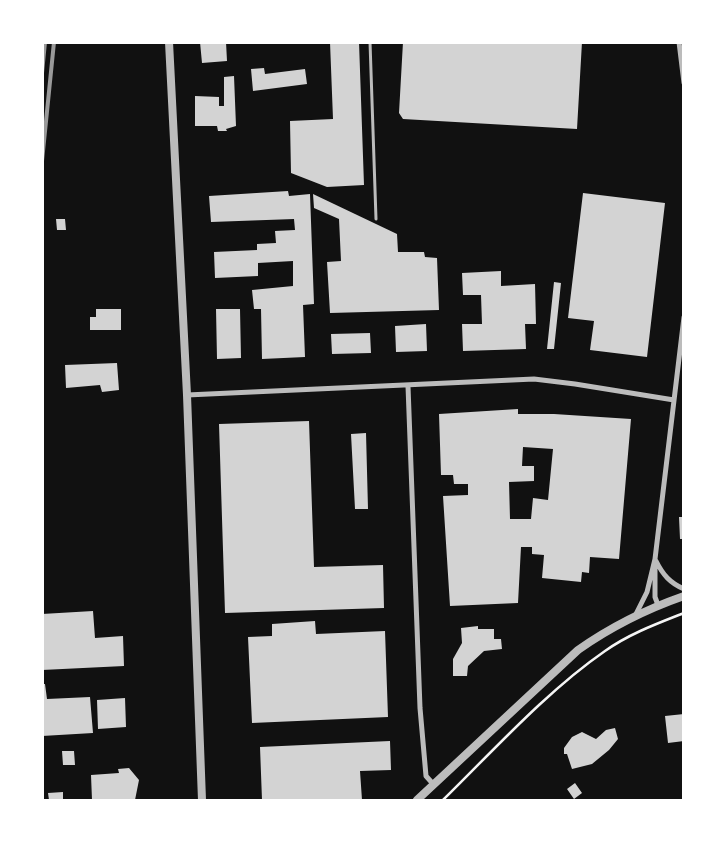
<!DOCTYPE html>
<style>
body{margin:0}
#map{position:relative;width:726px;height:843px;overflow:hidden;background:#111;font-family:Lato,sans-serif}
canvas{display:block}
.frame{position:absolute;inset:0;border:44px solid #fff;pointer-events:none}
</style>
<div id="map">
<canvas width="726" height="843"></canvas>
<div class="frame"></div>
</div>
<script>
const ctx = document.querySelector('canvas').getContext('2d');
ctx.lineJoin = 'round';
function paint(path, color) { ctx.fillStyle = color; ctx.fill(path, 'evenodd'); }
function trace(path, color, width, dash) { ctx.strokeStyle = color; ctx.lineWidth = width; ctx.lineCap = dash ? 'butt' : 'round'; ctx.setLineDash(dash || []); ctx.stroke(path); }
const building = new Path2D(`
 M200,42h26l1,19 -25,2z
 M330,42h29l5,143 -37,2 -36,-14 -1,-52 43,-2z
 M403,42h179l-5,87 -174,-10 -4,-6z
 M264,68l1,6 40,-5 2,15 -54,7 -2,-22z
 M234,76l2,50 -10,3 1,2h-9l-1,-5h-22v-30l24,1v9h5v-29z
 M288,191l1,5 21,-2 4,110 -11,1 2,52 -43,2 -1,-50h-7l-2,-19 41,-4v-25l-35,2v13l-43,2 -1,-26 43,-2v-6l19,-1 -1,-12 20,-1 -1,-11 -83,3 -2,-26z
 M583,193l82,10 -18,154 -57,-7 4,-29 -26,-3z
 M313,194l84,40 1,18h26l1,5 12,1 2,52 -109,3 -3,-51 14,-1 -2,-42 -25,-11z
 M56,219h9l1,11h-9z
 M501,271v15l34,-2 1,40h-11l1,25 -63,2 -1,-27h20l-1,-29h-18l-1,-22z
 M554,282l7,1 -7,66h-7z
 M96,309h25v21h-31v-13h6z
 M216,309h24l1,49 -24,1z
 M426,324l1,27 -31,1 -1,-26z
 M370,333l1,20 -39,1 -1,-20z
 M117,363l2,27 -17,2 -2,-7 -34,3 -1,-23z
 M518,409v5h36l77,5 -12,140 -29,-2 -1,16 -7,-1 -1,10 -39,-4 2,-23 -12,-1v-7h-11l-3,56 -68,3 -7,-110 25,-1v-11h-14l-1,-9h-12l-2,-61zM523,447l30,2 -5,51 -15,-2 -2,21h-21l-1,-37 25,-1v-15h-12z
 M309,421l5,146 69,-2 1,43 -159,5 -6,-189z
 M366,433l2,76h-13l-4,-75z
 M679,517h5v22h-4z
 M93,611l2,27 28,-2 1,30 -82,4v-56z
 M315,621l1,13 69,-3 3,86 -136,6 -4,-86 24,-1v-12z
 M478,626v3h16v10h7l1,10 -18,2 -16,15 -1,10h-14v-17l9,-16 -1,-15z
 M42,684h3l2,15 43,-2 3,36 -51,3z
 M125,698l1,29 -28,2 -1,-29z
 M684,714v27l-16,2 -3,-27z
 M615,728l3,11 -9,11 -17,14 -20,5 -5,-15h-3v-6l8,-11 10,-5 14,7 10,-9z
 M390,741l1,29 -31,1 2,29h-100l-2,-53z
 M62,751h12l1,14h-12z
 M129,768l10,12 -4,20h-43l-1,-25 28,-2 -1,-4z
 M575,783l7,10 -8,6 -7,-10z
 M63,792v8h-14l-1,-7z`);
const path = new Path2D(`
 M443,800c50,-49 104,-109 162,-149 24,-17 51,-27 79,-38`);
const service = new Path2D(`
 M370,42l6,177`);
const minor = new Path2D(`
 M679,42l5,41
 M408,386l12,322 6,68 8,9
 M187,395l347,-16 41,5 99,16
 M656,561c7,14 14,22 28,28
 M655,564v33l3,8
 M636,614l11,-22 8,-33 29,-242`);
const tertiary = new Path2D(`
 M169,42l18,353 15,405
 M417,800l161,-150c34,-24 66,-40 106,-54`);
const rail = new Path2D(`
 M42,73l3,-31
 M42,161l12,-119`);
paint(building, '#d3d3d3');
trace(path, '#f5f5f5', 2.5);
trace(service, '#bcbcbc', 3);
trace(minor, '#bcbcbc', 5);
trace(tertiary, '#bcbcbc', 8);
trace(rail, '#9a9a9a', 4);
</script>
